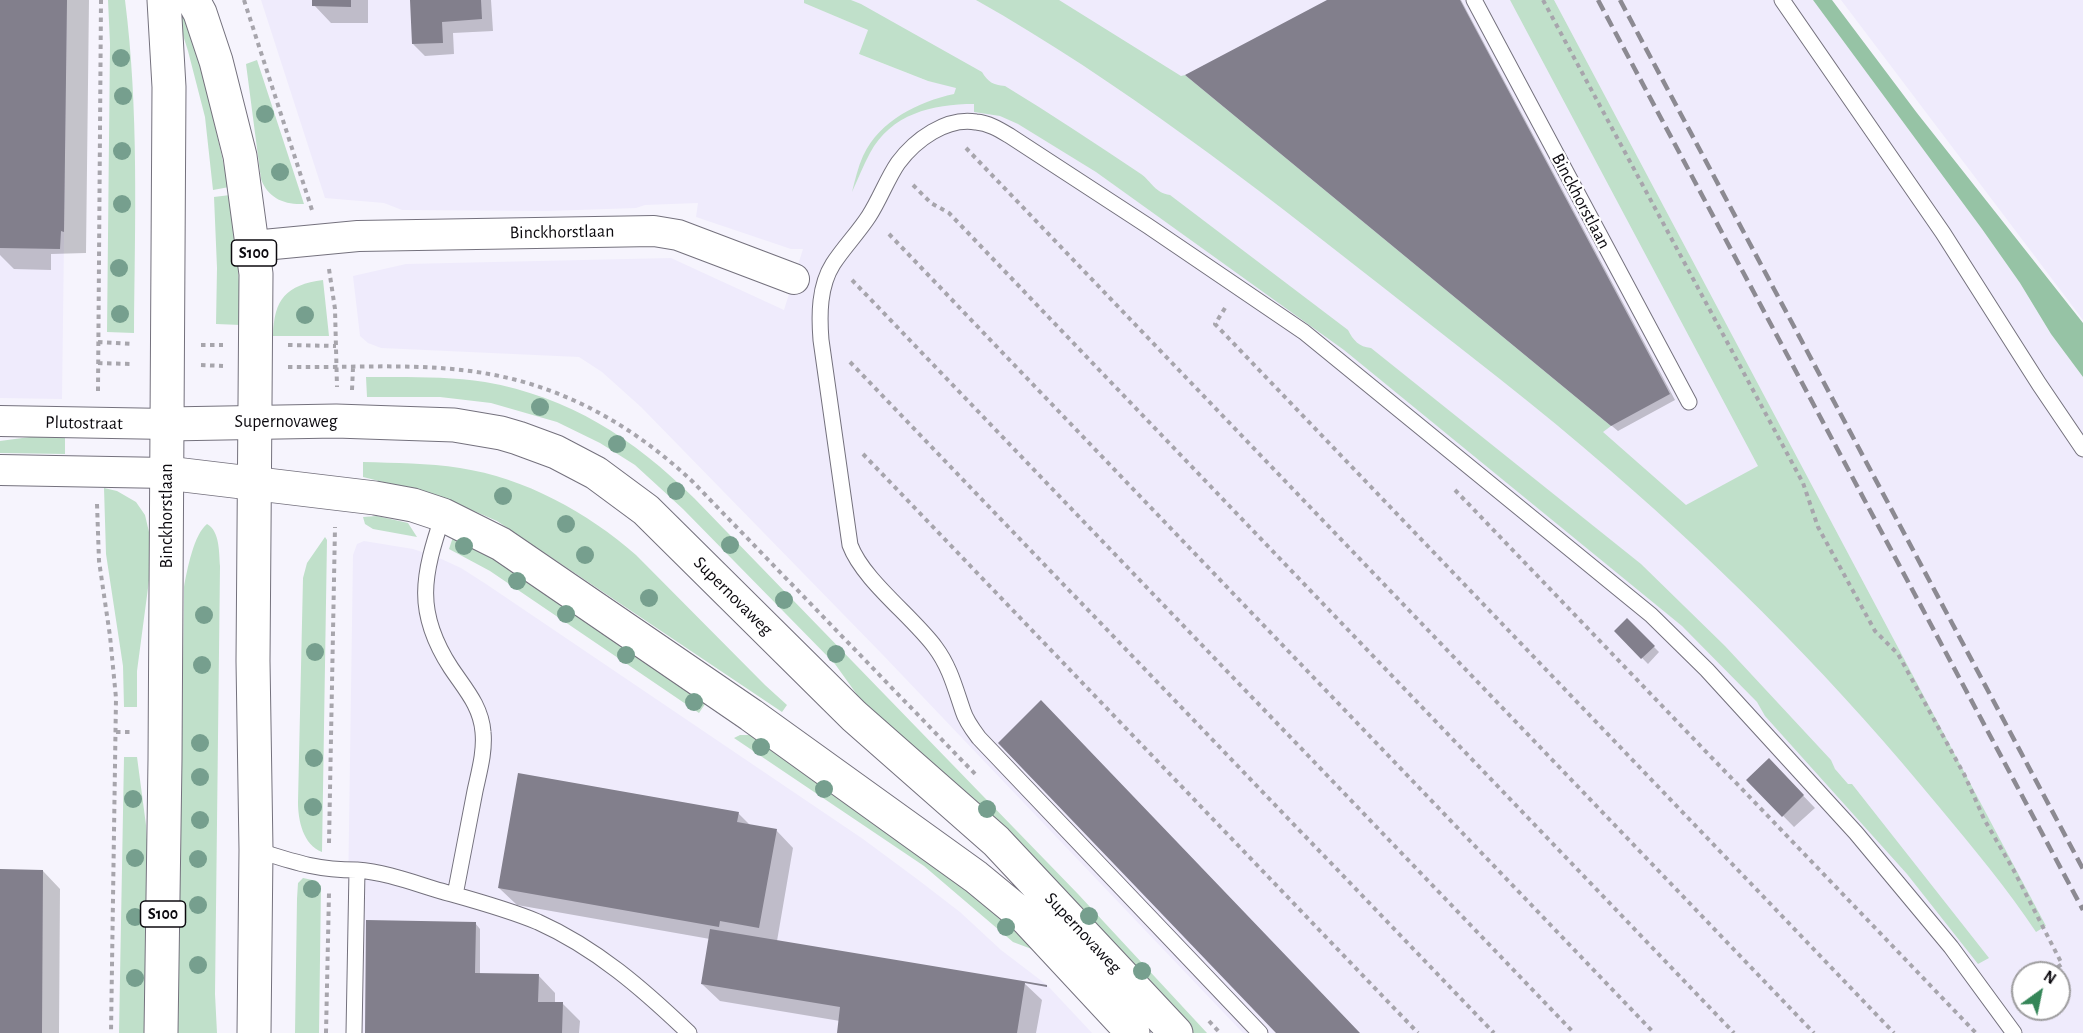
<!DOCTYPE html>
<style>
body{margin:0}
#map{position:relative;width:2083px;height:1033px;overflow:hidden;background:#f6f4fd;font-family:"Alegreya Sans",sans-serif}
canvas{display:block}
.north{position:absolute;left:2011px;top:961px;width:60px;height:60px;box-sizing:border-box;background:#fff;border:2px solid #9e9d9f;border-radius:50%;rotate:33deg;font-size:16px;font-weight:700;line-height:24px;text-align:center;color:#0c0a0f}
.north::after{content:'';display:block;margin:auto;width:21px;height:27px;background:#358658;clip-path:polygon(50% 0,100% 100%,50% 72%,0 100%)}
</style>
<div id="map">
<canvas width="2083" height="1033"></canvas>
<div class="north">N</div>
</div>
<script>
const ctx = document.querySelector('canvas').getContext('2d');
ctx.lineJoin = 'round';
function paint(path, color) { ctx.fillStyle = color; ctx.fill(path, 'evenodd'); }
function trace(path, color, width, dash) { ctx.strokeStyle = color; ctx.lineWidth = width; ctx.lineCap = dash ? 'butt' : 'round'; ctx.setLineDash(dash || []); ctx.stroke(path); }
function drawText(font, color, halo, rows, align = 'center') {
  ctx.font = font + ' "Alegreya Sans",sans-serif'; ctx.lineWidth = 4.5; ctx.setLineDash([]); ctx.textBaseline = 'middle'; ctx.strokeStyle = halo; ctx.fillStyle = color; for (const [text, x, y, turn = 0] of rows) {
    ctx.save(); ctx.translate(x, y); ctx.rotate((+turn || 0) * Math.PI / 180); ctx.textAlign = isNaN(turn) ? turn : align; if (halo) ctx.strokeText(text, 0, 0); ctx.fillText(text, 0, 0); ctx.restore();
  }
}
const built = new Path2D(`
 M0,0h67l-5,399 -62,-1z
 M261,0h543l1,3 63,27 -9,24 69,27 29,6 -4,12 34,6 2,-5 -13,-23 -67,-35 -37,-25 2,-5 -23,-12h962l169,229 38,54 31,51 32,43v656h-840l-361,-379 -241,-247 -39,-35 -23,-15 -198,-9 -13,-5 -8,-7 -7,-60 53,-12 265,-6 113,52 19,-61h-12l-95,-32 2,-14 -53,2 -9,3 -88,3 -146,-1 -18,-7 -59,-5zM2023,973h36v36h-36z
 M1841,0h242v320z
 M364,541l49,8 24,8 24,11 25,16 377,255 54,40 43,33 41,38 46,35 45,48h-746l7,-478 4,-11z`);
const green = new Path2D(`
 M108,0h17c14,110 10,222 9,333l-27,-1 3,-288z
 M172,0h7l23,70 27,117 -16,3 -8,-73 -17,-66z
 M804,0h47l10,4 121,68c6,10 11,13 23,14 46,28 91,58 136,88 11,8 14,19 29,21l178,135c5,10 11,17 23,18l270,216 84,82 106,114 4,9 13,15h4l137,174 -11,6 -71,-90 -142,-158 -8,-14 -75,-76 -338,-276 -248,-178 -78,-48 -18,-8 -26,-4v-8c-42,0 -83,10 -104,49 -7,13 -12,26 -18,39 3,-12 6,-25 11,-36 17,-36 55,-54 91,-62l2,-6 -28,-7 -69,-27 9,-24 -64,-27z
 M976,0h83l122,76 4,-1 426,351 -8,6 83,73 72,-39 -248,-466h44l492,926 -10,6c-29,-44 -63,-84 -96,-124 -99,-121 -210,-234 -329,-337 -73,-64 -151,-123 -227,-183 -131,-103 -263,-206 -408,-288z
 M257,60l47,144c-20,1 -36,-6 -43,-25l-15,-115z
 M230,195l8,68 3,62 -25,-1 1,-56 -3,-71z
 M323,280l6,56h-56c1,-37 13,-51 50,-56z
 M366,377c39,0 80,-1 119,5 85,15 148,56 209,116l384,396 129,139h-19l-320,-323 -33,-46 -152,-155 -48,-44 -35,-22 -43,-21 -66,-19 -51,-6h-73z
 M52,434h13v20l-65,-1v-12z
 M363,462c32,1 65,1 97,6 65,10 127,44 176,87l129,130 22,20 -5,7 -285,-191 -58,-25 -76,-19z
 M104,488l13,3 19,11 9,13 4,17 1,41 -13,98v36h-13l-1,-41 -17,-112z
 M377,516l31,7 9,14 -44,-8 -8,-5 -2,-7z
 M207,524c13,7 12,29 13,42l-5,428 2,39h-39l6,-446c3,-17 10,-53 23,-63z
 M325,537l2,3 -5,312c-19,-7 -24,-32 -24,-50l5,-224 4,-15z
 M453,537l19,6 235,158 -8,12 -209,-142 -41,-22z
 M740,735h12l217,148 68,68 -24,-9 -89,-76 -190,-128z
 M124,757h13l9,68 2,32 -3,176h-26z
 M303,878l14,3 4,5 -2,147h-24l2,-134 1,-16z`);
const water = new Path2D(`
 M1813,0h19l85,113 166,210v54l-32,-43 -31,-51 -38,-54z`);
const shadow = new Path2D(`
 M0,0h89l-3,253 -35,1v16l-37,-1 -14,-14z
 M314,0h54v23h-37l-17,-18z
 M411,0h80l2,31 -40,2 1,21 -29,2 -12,-12z
 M1330,0h131l214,400 -57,31 -425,-351z
 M1627,620l32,32 -11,12 -32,-33z
 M1769,760l46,48 -21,19 -46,-47z
 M738,813l13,13 25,4 17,18 -16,93 247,42 18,17 -6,33h-197l1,-12 -120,-20 -18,-17 8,-45 -193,-34 -18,-17z
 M0,871h43l17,18 -1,144h-59z
 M475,923l5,6v46h58l17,18v10h7l18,18 -1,12h-213z`);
const building = new Path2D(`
 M0,0h67l-3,232 -3,-1 -1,18 -60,-1z
 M312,0h39v7l-39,-1z
 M410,0h71l1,19 -40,3 1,21 -31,1z
 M1327,0h133l210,394 -59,32 -426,-351z
 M1627,618l28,28 -14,13 -27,-28z
 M1041,700l319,333h-84l-278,-290z
 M1769,758l35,37 -22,22 -36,-37z
 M518,773l221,39 -2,10 40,7 -18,99 -39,-7 -1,6 -221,-39z
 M0,869l43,1 -1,163h-42z
 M366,920l110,2 -1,51 64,1 -1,28h25l-1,31h-197z
 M710,929l337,56v2l-22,-4 -8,50h-180l3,-26 -139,-23z`);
const path = new Path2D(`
 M244,0l68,210
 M1543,0l260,483 15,44 57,104 23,23 67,122 19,43 29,50 49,95 -13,9
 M966,148l848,885
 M913,185l18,18 18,10 785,820
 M889,234l765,799
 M329,269l6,40 2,78
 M852,280l722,753
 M1225,308l-10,16 679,709
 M98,342l35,2
 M201,345h22
 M288,345l48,1
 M850,362l644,671
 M98,363l35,1
 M201,365l22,1
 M288,367c65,1 137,-5 201,7 79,14 147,54 204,108l284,294
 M352,390l1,-22
 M98,391l3,-391
 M863,454l555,579
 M1455,490l521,543
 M97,504l2,57 11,75 6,62 -5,335
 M116,732h17
 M329,843l6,-316
 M1209,1021l11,12
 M326,1033l3,-140`);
const service = new Path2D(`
 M1474,0l215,402
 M1782,0l161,233 96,151 44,65
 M443,515c-20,60 -29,96 8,153 14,21 30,38 32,64 2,20 -4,40 -8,59 -7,35 -13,69 -20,104
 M256,850c38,12 60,20 101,20
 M354,1033l3,-163c28,2 57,13 84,21 32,9 66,18 97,31 58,26 105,67 151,111
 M1260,1033l-281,-295c-6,-8 -13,-17 -16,-27 -8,-23 -13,-44 -28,-64 -23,-31 -72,-67 -85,-102l-29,-205c-2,-25 -2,-54 12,-76 11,-17 25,-31 36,-48 11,-17 18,-37 29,-53 17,-23 48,-46 78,-41 13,1 24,8 34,14l138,90 156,106 347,283 56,55 149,163 95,114 63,86`);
const minor = new Path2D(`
 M253,246l105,-10 296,-5 24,4 116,44
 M0,421l168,3
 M0,470l167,3`);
const secondary = new Path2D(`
 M168,424l168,-3 118,4 47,8 17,5 38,14 40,21 50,37 208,206 142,125 180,192
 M167,473l208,25 38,7 30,10 58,29 250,171 225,162 51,42 106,114`);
const primary = new Path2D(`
 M193,0l7,13 16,48 24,95 16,118 -3,387 3,189 -2,183
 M161,1033l4,-273 4,-673 -5,-87`);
const rail = new Path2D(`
 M1598,0l485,910
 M1620,0l463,869`);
const trees = [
 [121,58],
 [123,96],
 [265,114],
 [122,151],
 [280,172],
 [122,204],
 [119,268],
 [120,314],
 [305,315],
 [540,407],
 [617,444],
 [676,491],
 [503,496],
 [566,524],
 [730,545],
 [464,546],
 [585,555],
 [517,581],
 [649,598],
 [784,600],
 [566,614],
 [204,615],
 [315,652],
 [836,654],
 [626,655],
 [202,665],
 [694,702],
 [200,743],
 [761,747],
 [314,758],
 [200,777],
 [824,789],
 [133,799],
 [313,807],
 [987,809],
 [200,820],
 [135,858],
 [198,859],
 [312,889],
 [198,905],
 [1089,916],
 [135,917],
 [1006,927],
 [198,965],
 [1142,971],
 [135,978]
];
const shields = [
 [254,253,45],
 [163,914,45]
];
const shieldNames = [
 ["S100",254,253],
 ["S100",163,914]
];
const streetNames = [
 ["Binckhorstlaan",1581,201,62],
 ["Binckhorstlaan",562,232,-1],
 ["Supernovaweg",286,422],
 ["Plutostraat",84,423,1],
 ["Binckhorstlaan",167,516,-90],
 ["Supernovaweg",733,596,45],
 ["Supernovaweg",1083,933,47]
];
paint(built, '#efebfc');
paint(green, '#c0e0ca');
paint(water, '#96c3a5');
paint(shadow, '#0003');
paint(building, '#827f8c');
trace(service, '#74717d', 17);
trace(minor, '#74717d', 32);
trace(secondary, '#74717d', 35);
trace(primary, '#74717d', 35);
trace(path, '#a7a5ac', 4, [4.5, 4.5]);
trace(service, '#fff', 15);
trace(minor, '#fff', 30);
trace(secondary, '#fff', 33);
trace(primary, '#fff', 33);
trace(rail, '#8c8a92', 4.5, [12, 6]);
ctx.fillStyle = '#769f8e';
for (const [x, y] of trees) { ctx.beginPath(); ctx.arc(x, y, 9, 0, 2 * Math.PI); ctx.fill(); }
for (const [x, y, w] of shields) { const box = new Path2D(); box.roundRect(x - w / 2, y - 13, w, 26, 4.5); ctx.fillStyle = '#fff'; ctx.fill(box); trace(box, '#0c0a0f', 1.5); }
drawText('bold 16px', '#0c0a0f', null, shieldNames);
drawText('18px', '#0c0a0f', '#fff', streetNames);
</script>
